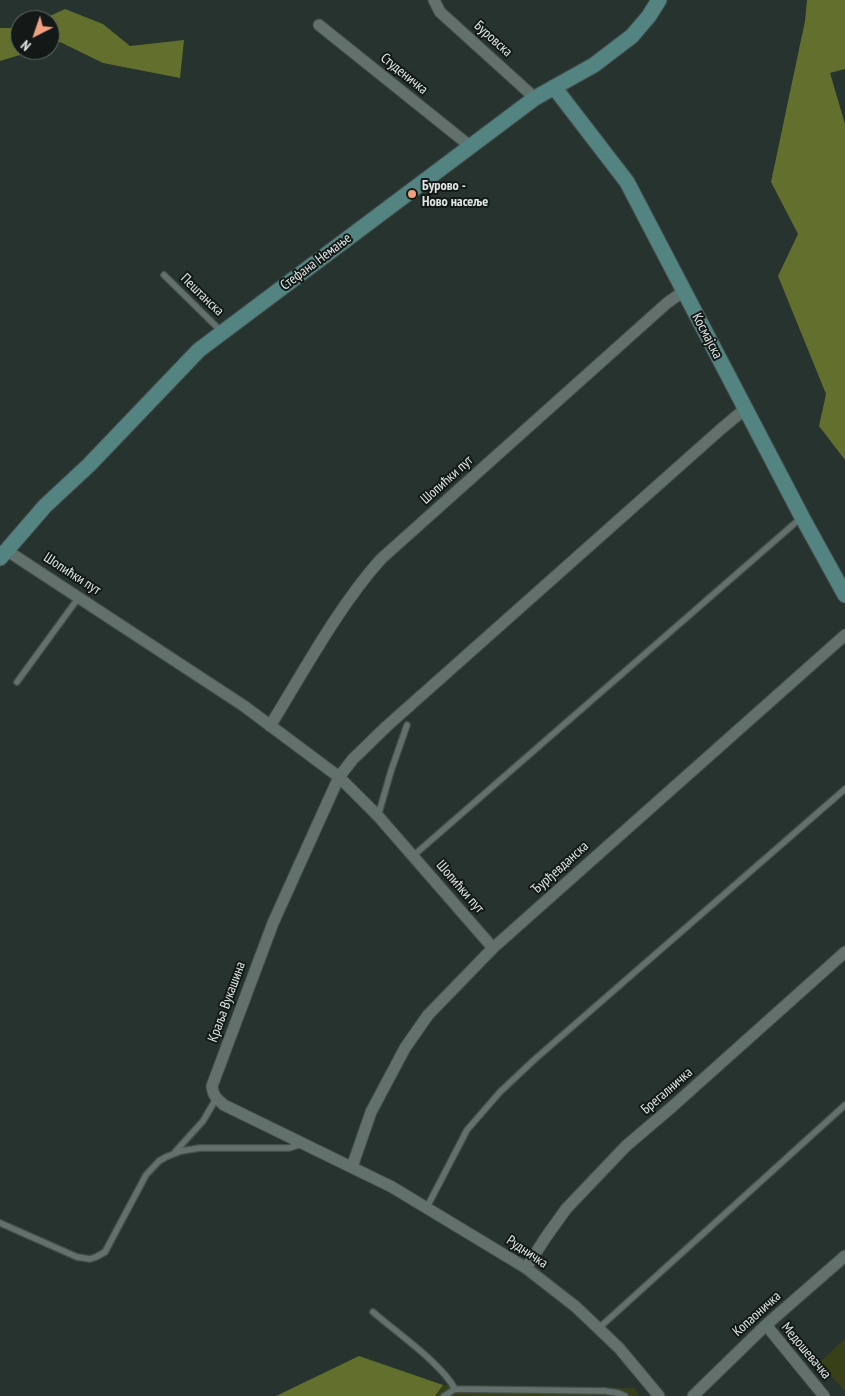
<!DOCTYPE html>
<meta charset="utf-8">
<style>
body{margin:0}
#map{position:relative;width:845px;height:1396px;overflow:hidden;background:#26332e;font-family:"PT Sans Narrow",sans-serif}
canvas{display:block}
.north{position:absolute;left:10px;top:10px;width:50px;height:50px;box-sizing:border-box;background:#131917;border:1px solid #656b69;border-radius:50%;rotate:221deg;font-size:14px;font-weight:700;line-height:20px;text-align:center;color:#dfe7e4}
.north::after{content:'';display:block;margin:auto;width:18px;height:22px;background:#f2a07f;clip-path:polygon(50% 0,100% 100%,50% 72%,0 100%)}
</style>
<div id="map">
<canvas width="845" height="1396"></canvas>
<div class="north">N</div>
</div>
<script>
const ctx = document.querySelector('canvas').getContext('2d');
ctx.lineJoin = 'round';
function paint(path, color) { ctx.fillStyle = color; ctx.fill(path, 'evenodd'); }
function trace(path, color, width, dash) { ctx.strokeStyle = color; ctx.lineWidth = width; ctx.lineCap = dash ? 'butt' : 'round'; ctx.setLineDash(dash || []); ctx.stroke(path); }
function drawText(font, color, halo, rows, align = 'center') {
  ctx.font = font + ' "PT Sans Narrow",sans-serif'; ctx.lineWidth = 4; ctx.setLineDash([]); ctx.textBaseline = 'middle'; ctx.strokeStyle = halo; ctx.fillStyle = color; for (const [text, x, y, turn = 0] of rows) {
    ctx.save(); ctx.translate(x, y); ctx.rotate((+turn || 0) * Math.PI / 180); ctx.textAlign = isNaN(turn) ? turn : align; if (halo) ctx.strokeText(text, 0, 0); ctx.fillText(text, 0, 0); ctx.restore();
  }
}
const green = new Path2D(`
 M845,1339v52l-26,-28z
 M443,1385l191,3 6,8h-205z`);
const forest = new Path2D(`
 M807,0h38v69l-15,4 15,51v336l-26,-34 7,-32 -48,-118 20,-42 -27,-52 34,-161z
 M65,9l38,15 27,22 54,-6 -4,38 -77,-15 -43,-21 -10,3v-25h-9z
 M0,28h20v22h16l-36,11z
 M359,1356l84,29 -8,11h-159z`);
const lane = new Path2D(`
 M164,275l57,56
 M17,682l62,-85
 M378,816l13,-45 16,-46
 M413,856l389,-339
 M175,1152l28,-31 13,-22
 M427,1207l40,-77 33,-38 34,-32 311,-271
 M0,1223l77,34 13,2 6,-2 9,-5 41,-77 13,-14 7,-4 15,-6 19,-3h89l13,-4
 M373,1312c24,21 68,51 82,77
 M599,1328l246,-223
 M444,1396l11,-7 150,2 13,2 7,3`);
const street = new Path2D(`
 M434,0l6,12 95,86
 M319,25l151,121
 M6,550l238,156 95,71 39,39 115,132
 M270,726c34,-55 68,-119 111,-167l286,-256 17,-12
 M352,1167l19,-55 34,-64 23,-33 65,-67 352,-313
 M526,1268l20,-31 20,-28 60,-63 47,-40 172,-154
 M766,1325l58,71
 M659,1396l-40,-48 -43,-41 -50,-39 -134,-81 -168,-82c-7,-6 -11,-9 -12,-19l61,-163 66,-146 14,-18 34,-33 334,-297 24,-20
 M693,1396l73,-71 79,-69`);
const secondary = new Path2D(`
 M554,87l73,95 175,335 43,78
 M0,558l45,-52 44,-41 110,-115 336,-252 59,-33 38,-29 17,-20 10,-16`);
const markers = [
 [412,194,5,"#f2a07f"]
];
const streetNames = [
 ["Буровска",493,39,42],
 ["Студеничка",404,74,39],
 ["Стефана Немање",316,262,-37],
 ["Пештанска",202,295,44],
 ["Космајска",707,336,62],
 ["Шопићки пут",447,480,-42],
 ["Шопићки пут",72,574,33],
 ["Ђурђевданска",560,868,-42],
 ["Шопићки пут",460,887,49],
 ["Краља Вукашина",227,1002,-70],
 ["Брегалничка",667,1091,-41],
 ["Рудничка",527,1252,34],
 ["Копаоничка",757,1314,-42],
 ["Медошевачка",806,1351,50]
];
const poiNames = [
 ["Бурово -",422,186],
 ["Ново насеље",422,202]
];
paint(green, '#384018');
paint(forest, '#626f2d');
trace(lane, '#444f4c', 8);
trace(street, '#444f4c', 13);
trace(secondary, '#444f4c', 17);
trace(lane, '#63716c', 5.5);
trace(street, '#63716c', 11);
trace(secondary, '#548481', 15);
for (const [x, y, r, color] of markers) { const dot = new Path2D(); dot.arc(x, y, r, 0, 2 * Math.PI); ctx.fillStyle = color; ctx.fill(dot); trace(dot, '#131917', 2); }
drawText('14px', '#dfe7e4', '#131917', streetNames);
drawText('bold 14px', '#dfe7e4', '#131917', poiNames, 'left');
</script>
